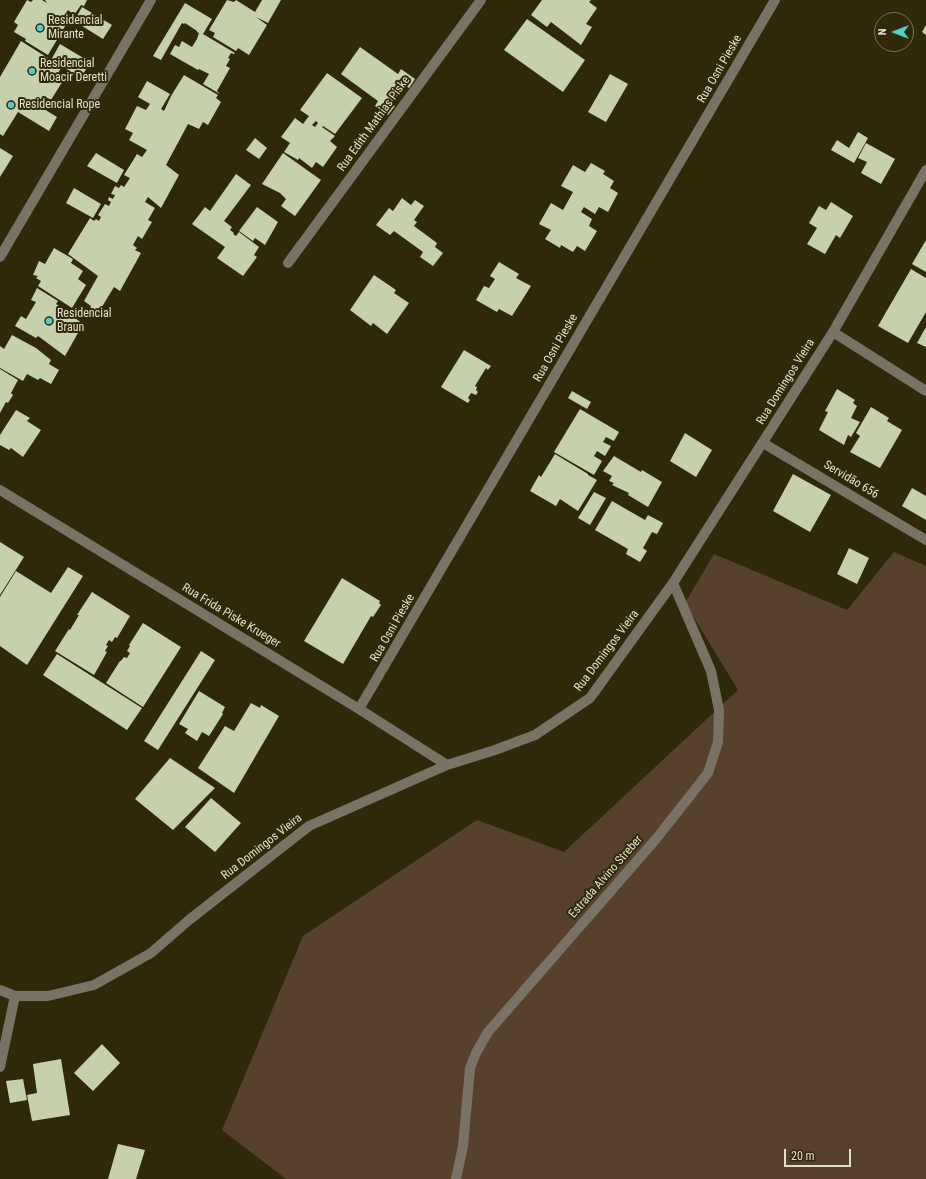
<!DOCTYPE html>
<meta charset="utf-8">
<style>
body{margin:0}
#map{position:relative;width:926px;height:1179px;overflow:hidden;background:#2f290a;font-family:"Roboto Condensed",sans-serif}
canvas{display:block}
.north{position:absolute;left:874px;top:12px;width:40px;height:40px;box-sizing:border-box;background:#2f290a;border:1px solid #777258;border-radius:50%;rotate:270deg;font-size:11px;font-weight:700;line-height:16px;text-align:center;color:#e3e0ce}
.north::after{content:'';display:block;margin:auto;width:14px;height:18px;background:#53cdc9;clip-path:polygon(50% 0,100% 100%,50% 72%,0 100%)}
.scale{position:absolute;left:784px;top:1149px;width:67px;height:18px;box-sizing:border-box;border:2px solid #e3e0ce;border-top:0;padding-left:5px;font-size:12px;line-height:14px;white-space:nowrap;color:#e3e0ce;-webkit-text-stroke:3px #2f290a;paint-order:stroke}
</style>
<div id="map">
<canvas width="926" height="1179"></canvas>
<div class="north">N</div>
<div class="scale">20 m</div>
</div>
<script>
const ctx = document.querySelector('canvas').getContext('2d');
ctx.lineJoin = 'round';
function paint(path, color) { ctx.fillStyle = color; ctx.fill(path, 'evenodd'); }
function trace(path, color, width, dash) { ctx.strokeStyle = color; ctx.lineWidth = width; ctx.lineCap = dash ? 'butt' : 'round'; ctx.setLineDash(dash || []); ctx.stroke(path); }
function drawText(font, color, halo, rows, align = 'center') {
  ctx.font = font + ' "Roboto Condensed",sans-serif'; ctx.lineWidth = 4; ctx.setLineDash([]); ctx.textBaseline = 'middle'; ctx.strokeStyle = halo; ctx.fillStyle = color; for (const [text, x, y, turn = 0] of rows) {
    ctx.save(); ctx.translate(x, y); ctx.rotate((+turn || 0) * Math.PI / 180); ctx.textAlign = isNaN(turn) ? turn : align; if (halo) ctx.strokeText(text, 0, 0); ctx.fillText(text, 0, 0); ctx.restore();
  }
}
const green = new Path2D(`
 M894,552l32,14v613h-640l-64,-49 81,-194 174,-116 87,32 174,-162 -53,-87 29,-49 133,56z`);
const building = new Path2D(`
 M27,0l4,2 2,-2h9l5,3 -2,-3h42l-3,6 -3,-1 -7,10 -6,-5 -2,3 5,3 -23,39 -23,-14 1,-2 -12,-7 4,-7 -4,-3z
 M227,0l7,2 2,-2 19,12 7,-12h19l-13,23 -12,-6 11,8 -18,30 -11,-7 -2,3 -23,-14 2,-4 -6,-3z
 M542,0h49l-2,2 8,6 -11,16 6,3 -11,18 -30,-23 -4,5 -16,-12z
 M185,3l27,16 -9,15 32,19 -1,1 -3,-1 -3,5 2,1 -4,7 4,2 -13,23 3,3 -17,-10 6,-10 -10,-5 -1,1 -28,-16 5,-9 4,2 3,-6 10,6 5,-8 2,-6 -2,-1v-1l-12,-8 -1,1 -2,-1 -21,37 -8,-4z
 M82,7l30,18 -9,14 -29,-18z
 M527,19l58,41 -22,32 -59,-42z
 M926,25v10l-4,-3z
 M21,41l30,19 9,-16 30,18 -9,16 -19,-12 -5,9 7,4 -13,21 -7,-4 -5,8v2l18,11 -8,14 -31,-19 -15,24 -3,-2v-57z
 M360,47l38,27 3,-5 14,10 -6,9 -4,-3 -14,19 4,2 -7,9 -13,-9 3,-5 -37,-27z
 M327,73l35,25 -27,36 -12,-8 -1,1 13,9 -5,5 7,6 -14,20 -7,-5 -4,6 -13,-10 -1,2 -14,-8 6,-9 -9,-6 14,-19 8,6 6,-8 -9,-6zM316,121l2,2 -3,4 -3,-2z
 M610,74l18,10 -22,38 -18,-10z
 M184,75l34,20 -2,3 5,4 -13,23 -5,-3 -4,7 -11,-5 -22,41 13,10 -18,33 -13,-11 -3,5 10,6 -7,12 4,2 -10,17 -4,-3 -5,9 4,3 -2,2 6,3 -21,38 -6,-4 -17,28 -7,-6 1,-3 -7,-5 14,-25 -30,-22 22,-36 4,3 2,-2 3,2 2,-4 -3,-2 7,-11 4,2 2,-4 -3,-2 1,-3 4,2 2,-4 -4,-1 4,-8 4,2 2,-3 3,2 6,-9 -6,-3 13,-21 5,3 5,-7 -18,-10 4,-7 -8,-4 12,-23 9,4 4,-6 -12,-7 9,-16 23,13 -9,15 3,2 7,-15z
 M858,132l10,6 -14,25 -23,-13 6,-10 12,8z
 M255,138l12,10 -8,11 -13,-9z
 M866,143l29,16 -14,25 -20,-11 6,-11 -9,-4z
 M0,148l13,8 -13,21z
 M96,153l28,17 -7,13 -30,-17z
 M283,153l38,27 -26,36 -14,-10 5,-7 -6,-6 -18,-9z
 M591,163l14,8 -2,3 11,7 -4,7 8,5 -10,19 -9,-5 -4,7 -11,-7 -3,5 11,7 -3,7 8,5 -12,20 -8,-5 -4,6 -12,-7 -1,3 -15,-9 6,-9 -12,-6 12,-21 12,7 10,-18 -12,-6 12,-21 12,7z
 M236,174l15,11 -27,36 8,6 -2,3 4,3 -1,1 3,2 3,-4 20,15 -5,8 3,2 -14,19 -26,-18 8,-11 -33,-23 13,-17 5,4z
 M74,188l27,16 -8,14 -27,-15z
 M402,198l9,7 4,-5 9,6 -10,14 3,2 -3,4 23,17 -2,4 8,6 -10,13 -13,-9 3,-5 -29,-21 -4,4 -14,-10 13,-17 4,3z
 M831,202l22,14 -13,22 -4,-3 -11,19 -18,-10 10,-16 -8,-5 10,-17 7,4z
 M257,207l21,15 -13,23 -10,-7 -2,3 -14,-10z
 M926,240v32l-14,-8z
 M54,248l19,11 -2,4 12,8 -5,8 8,6 -14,23 -34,-22 3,-5 -5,-3 2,-2 -5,-1 6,-14 6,3z
 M499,262l20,12 -3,4 15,8 -19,30 -13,-7 -2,3 -21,-12 8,-14 5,2 6,-9 -5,-3z
 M911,269l15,9v34l-18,31 -30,-17z
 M374,275l22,15 -2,3 15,10 -22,31 -14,-11 -2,3 -21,-16z
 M37,288l21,13 -2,3 27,20 -18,32 -27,-20 -2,2 -21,-12 6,-10 5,3 10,-17 -5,-2z
 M926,327v20l-9,-4z
 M12,335l24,13 15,12 -2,4 10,6 -8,14 -11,-6 -2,2 -11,-6 -4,7 -23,-13v-22l4,3z
 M464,350l27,16 -3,4 -2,-2 -11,18 2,1 -1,3 2,2 -2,3 -5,-2 -3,5 2,2 -2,3 -27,-16z
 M0,369l18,11 -7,13 2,2 -5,8 -2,-1 -6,11z
 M837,389l18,11 -2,3 4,3 -6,12 9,4 -9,15 -3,-2 -4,10 -25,-15 9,-18 -3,-1z
 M572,391l19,11 -4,7 -19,-11z
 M871,407l18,11 -2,3 15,9 -22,38 -30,-16 10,-16 -4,-3z
 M580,409l39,23 -5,9 -8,-4 -3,5 8,4 -6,10 -8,-5 -3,5 8,5 -8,14 -40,-23z
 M16,410l14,8 -3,3 14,9 -18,27 -12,-9 -2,2 -9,-5v-10z
 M685,433l27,17 -16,27 -26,-16z
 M555,454l33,20v1l9,5 -19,31 -18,-12 -4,7 -26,-15 9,-16 2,2z
 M614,456l27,16 1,-2 20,12 -14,25 -20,-12 1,-2 -17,-8 2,-2 -5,-2 3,-5 -9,-5z
 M793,474l38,21 -21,37 -37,-21z
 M912,488l14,8v24l-24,-14z
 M594,492l12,6 -16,27 -12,-7z
 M612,501l33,19 3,-5 15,8 -6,11 -5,-2 -9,16 4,3 -7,11 -14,-8 2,-5 -33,-19z
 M0,542l24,15 -24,38z
 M849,548l20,10 -12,26 -20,-10z
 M68,567l15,9 -56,89 -27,-19v-49l16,-26 35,22z
 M342,578l38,23 -1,2 2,2 -8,12 -2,-1 -28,48 -39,-23z
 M92,592l38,24 -13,22 -2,-1 -3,5 -3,-2 -3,5 2,1 -3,5 2,1 -13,23 -39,-24 14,-22 1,1 9,-15h-2z
 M143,623l38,24 -38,60 -37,-24 14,-22h1l3,-4 3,1 3,-5 -3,-2 3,-5 -1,-1z
 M201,651l14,9 -57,90 -14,-9z
 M57,654l85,54 -15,22 -84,-55z
 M199,691l26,16 -3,6 1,1 -14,22 -7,-4 -5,9 -12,-8 3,-4 -9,-5z
 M251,703l9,5 1,-3 18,11 -45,77 -36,-25 27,-42 9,5z
 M170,758l45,30 -42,42 -38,-31z
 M211,798l30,25 -26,29 -30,-25z
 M102,1044l18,19 -27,28 -19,-18z
 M61,1059l9,56 -38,6 -5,-26 10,-2 -4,-29z
 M23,1079l4,21 -17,3 -4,-22z
 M118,1144l27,6 -9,29h-28z`);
const minor = new Path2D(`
 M0,257l151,-257
 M288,263l193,-263
 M833,332l93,59
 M763,443l163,97
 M0,490l359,219 88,56
 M359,709l416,-709
 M0,990l15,6h33l46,-11 57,-32 38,-33 120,-94 138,-61 48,-15 40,-15 55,-37 83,-115 160,-251 93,-162
 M0,1067l15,-71
 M456,1179l7,-33 7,-78 6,-15 12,-21 168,-193 52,-66 10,-31 1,-32 -8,-39 -38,-88`);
const markers = [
 [40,28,4,"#53cdc9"],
 [32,71,4,"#53cdc9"],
 [11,105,4,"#53cdc9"],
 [49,321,4,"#53cdc9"]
];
const poiNames = [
 ["Residencial",48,21],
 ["Mirante",48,35],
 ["Residencial",40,64],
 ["Moacir Deretti",40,78],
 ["Residencial Rope",19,105],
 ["Residencial",57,314],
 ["Braun",57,328]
];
const streetNames = [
 ["Rua Osni Pieske",720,69,-60],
 ["Rua Edith Mathias Piske",374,124,-54],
 ["Rua Osni Pieske",556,348,-60],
 ["Rua Domingos Vieira",786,382,-58],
 ["Servidão 656",851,480,31],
 ["Rua Frida Piske Krueger",231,616,31],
 ["Rua Osni Pieske",393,628,-60],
 ["Rua Domingos Vieira",607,651,-53],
 ["Rua Domingos Vieira",262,847,-38],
 ["Estrada Alvino Streber",606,877,-49]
];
paint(green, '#57412d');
paint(building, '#c7d0ac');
trace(minor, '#7a7265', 10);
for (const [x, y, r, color] of markers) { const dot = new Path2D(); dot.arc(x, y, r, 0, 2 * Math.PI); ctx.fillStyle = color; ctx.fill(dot); trace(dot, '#2f290a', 1.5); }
drawText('12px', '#e3e0ce', '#2f290a', poiNames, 'left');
drawText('12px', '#e3e0ce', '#2f290a', streetNames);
</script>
